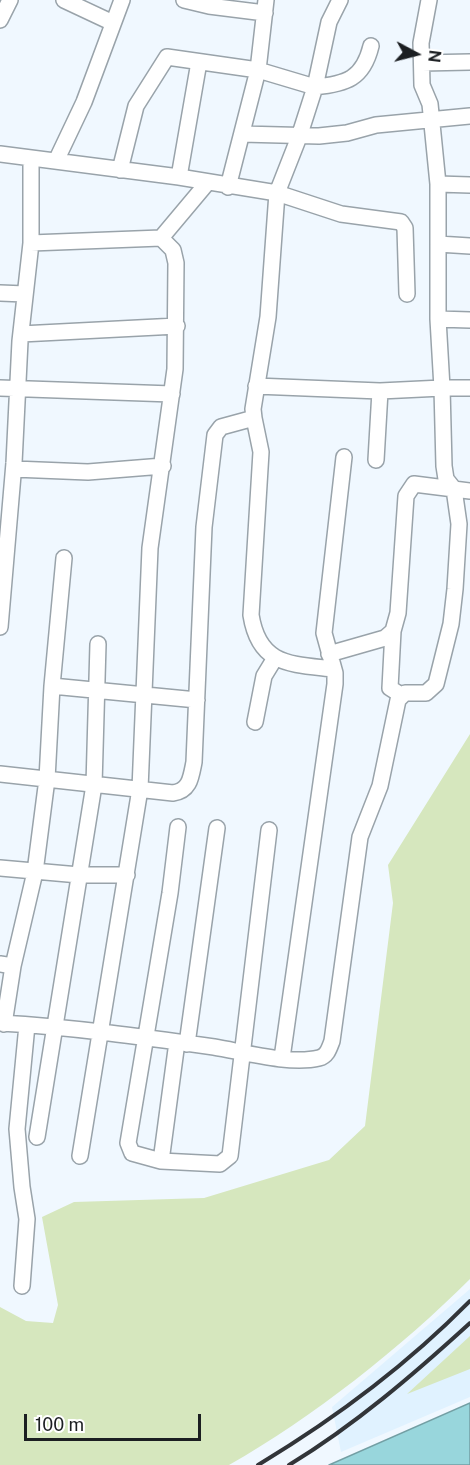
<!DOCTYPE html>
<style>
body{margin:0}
#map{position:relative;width:470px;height:1465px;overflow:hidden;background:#f0f8ff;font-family:"Public Sans",sans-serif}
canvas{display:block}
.north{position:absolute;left:386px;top:24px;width:60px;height:60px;-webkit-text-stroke:4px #fff;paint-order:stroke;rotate:97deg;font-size:16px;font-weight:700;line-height:24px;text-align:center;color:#1c1f22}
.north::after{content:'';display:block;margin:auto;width:21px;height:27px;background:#1c1f22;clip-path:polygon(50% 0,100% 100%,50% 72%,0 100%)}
.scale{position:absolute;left:24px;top:1414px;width:177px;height:27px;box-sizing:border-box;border:3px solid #1c1f22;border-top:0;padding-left:8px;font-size:18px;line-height:21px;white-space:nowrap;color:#1c1f22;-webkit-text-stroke:4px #fff;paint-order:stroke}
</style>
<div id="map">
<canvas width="470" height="1465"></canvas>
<div class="north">N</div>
<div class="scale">100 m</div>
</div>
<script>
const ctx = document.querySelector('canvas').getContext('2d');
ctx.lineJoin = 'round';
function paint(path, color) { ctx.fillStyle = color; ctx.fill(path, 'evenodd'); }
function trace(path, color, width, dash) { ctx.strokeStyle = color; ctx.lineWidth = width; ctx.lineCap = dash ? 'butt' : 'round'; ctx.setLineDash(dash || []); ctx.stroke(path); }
const built = new Path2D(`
 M470,1289v108l-129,55 -9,-45z`);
const green = new Path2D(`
 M470,734v545c-68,68 -158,139 -241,186h-229v-158l26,14 27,2 5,-18 -16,-88 32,-15 130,-4 125,-38 36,-34 28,-223 -5,-38z
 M470,1336v33l-63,25z`);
const water = new Path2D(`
 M470,1403v62h-141z`);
const minor = new Path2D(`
 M64,0l49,23
 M184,0l25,6 56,7
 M0,20l10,-20
 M422,63l48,-1
 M242,134l77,2 28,-3 29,-8 94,-9
 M0,154l179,23 98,16 64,21 60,8 4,6 2,66
 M56,161l28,-59 38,-102
 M120,170l16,-64 31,-49 91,13 57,17 14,-65 11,-22
 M179,177l20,-115
 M438,184l32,1
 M228,187l30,-117 8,-70
 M161,238l47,-56
 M31,243l130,-5 12,12 3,13 -1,106 -25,179 -10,241 -60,367
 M438,244l32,2
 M0,293l25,1
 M438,319l32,1
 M21,334l156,-8
 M256,386l124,5 62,-3 -4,-69v-135l-8,-80 -8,-19 -1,-42 8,-43
 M0,388l172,6
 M254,418l7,34 -10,163c8,51 40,49 83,54
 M376,460l4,-69
 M14,469l74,3 75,-6
 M0,627l14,-164 6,-122 11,-98v-84
 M393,631l-3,57 11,7
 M329,654l56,-16 8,-7 5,-18 8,-117 8,-12 56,7
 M52,686l145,14
 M255,722l9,-46 11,-18
 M0,774l173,19c17,-2 18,-16 21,-31l10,-235 11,-92 6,-8 33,-9 -1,-9 15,-92 9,-124 22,-56 16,-50c31,-3 48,-8 56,-41
 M0,868l79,7h48
 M0,964l13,2 -9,58
 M13,966l22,-94 12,-93 5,-93 12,-128
 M0,1023c72,4 143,14 214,24 30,5 76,18 105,11 8,-2 10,-9 13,-17l28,-204 20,-51 18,-86 7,-7h21l10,-9 15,-60 4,-35 4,-65 -5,-35 -8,-10 -2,-13 -2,-78h28
 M177,1042l-16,119 59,3 10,-8 39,-326
 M187,1044l30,-216
 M282,1058l53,-374v-11l-11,-40 20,-176
 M37,1137l57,-352 4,-141
 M161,1161l-29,-8 -4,-10 42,-250 8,-66
 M22,1286l5,-67 -5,-32 -5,-58 10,-104`);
const rail = new Path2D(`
 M258,1465c75,-45 150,-101 212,-164
 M289,1465c66,-40 125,-91 181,-142`);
paint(built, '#e0f2ff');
paint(green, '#d6e7be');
paint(water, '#98d6dc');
trace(water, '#739fa4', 1.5);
trace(minor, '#99a3aa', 18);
trace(minor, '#fff', 15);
trace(rail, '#323539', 4);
</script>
